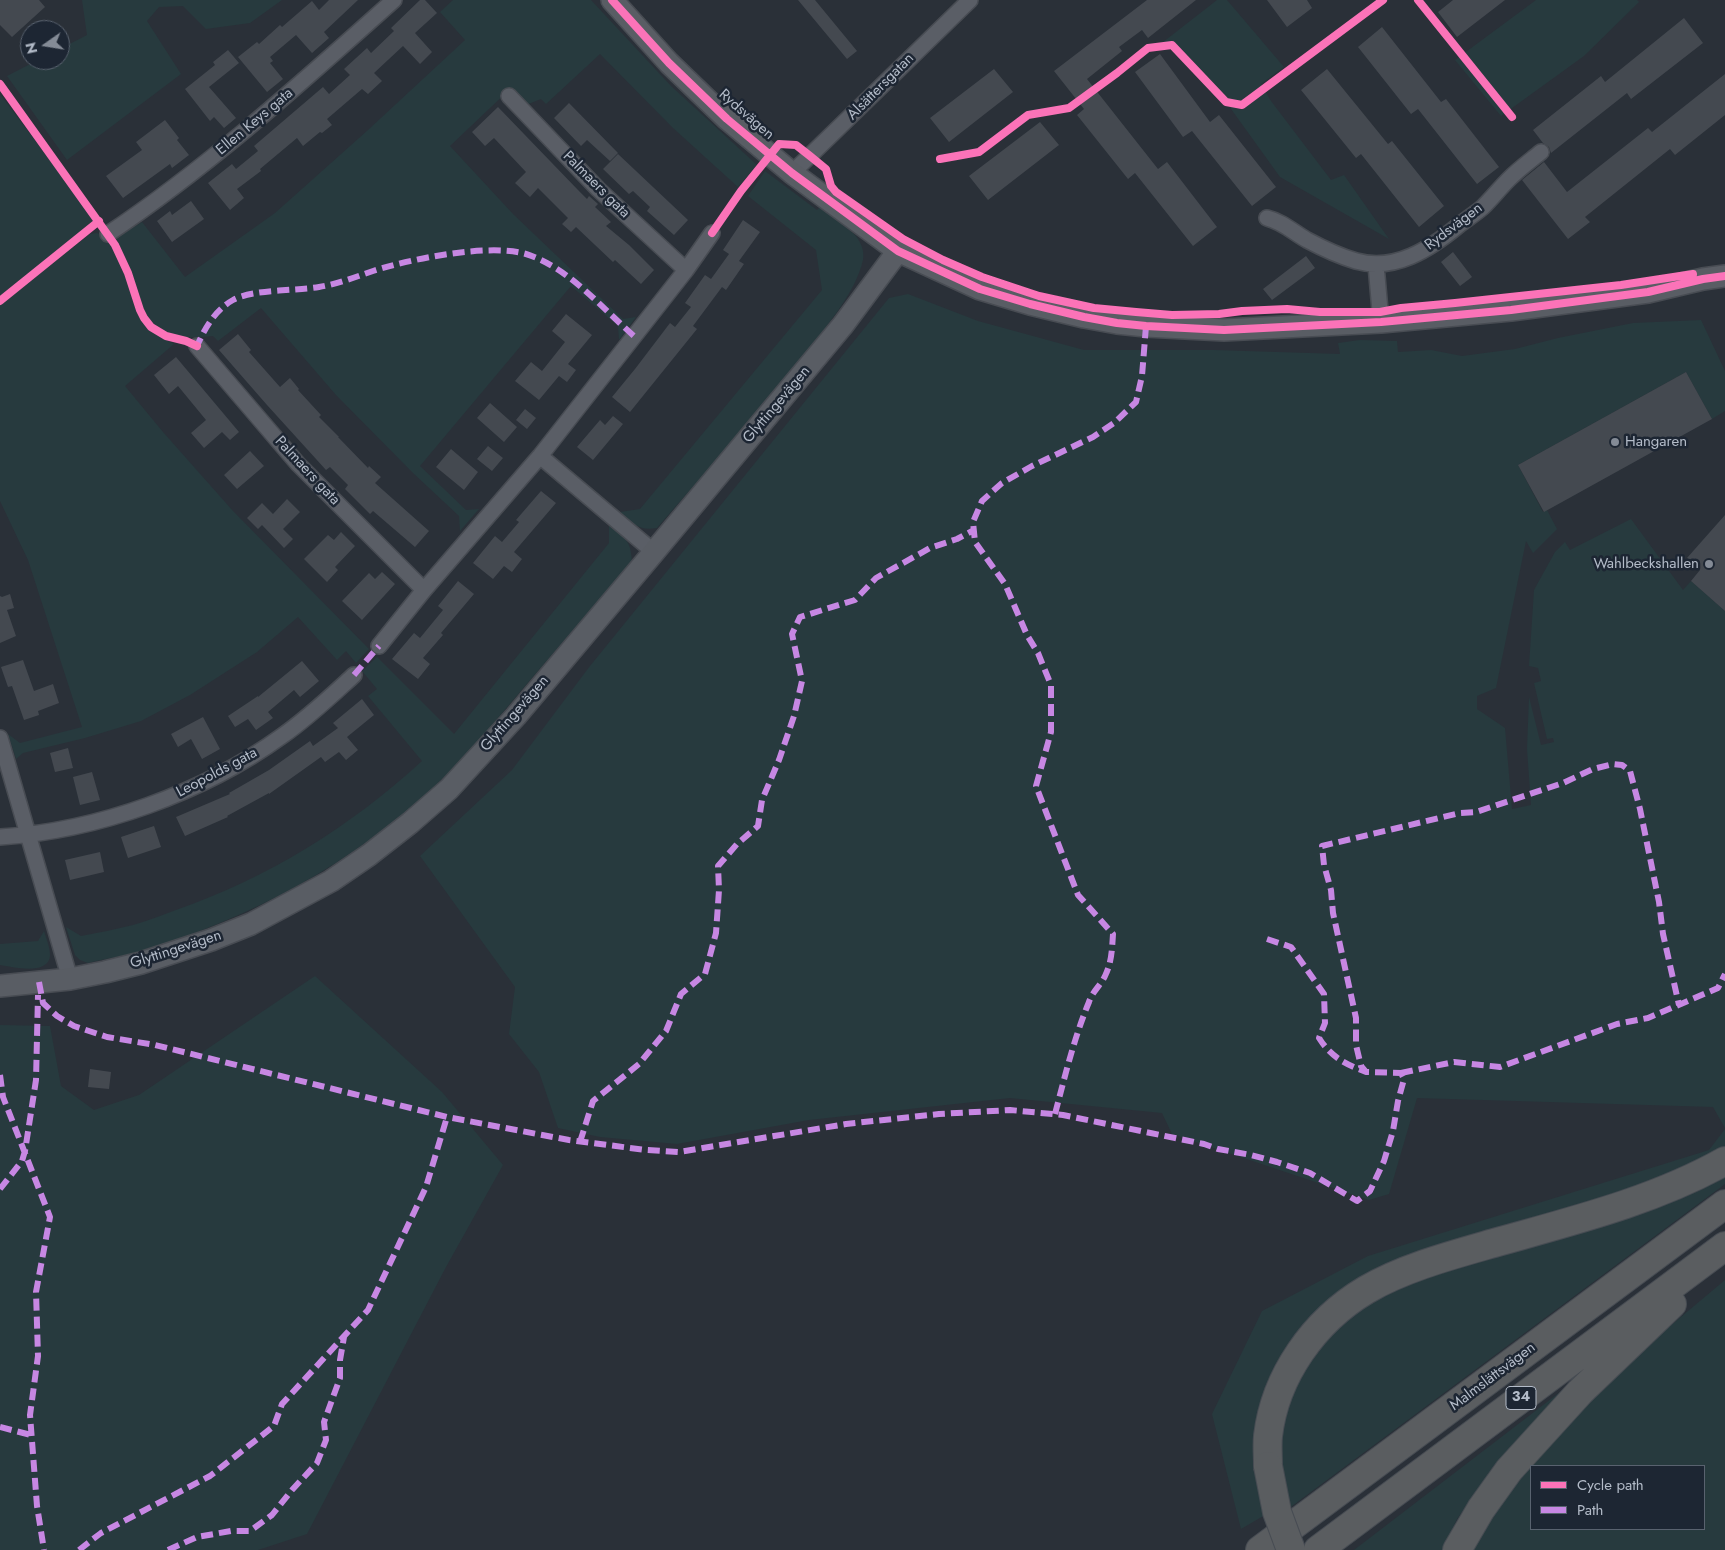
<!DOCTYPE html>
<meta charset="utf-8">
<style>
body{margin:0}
#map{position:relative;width:1725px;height:1550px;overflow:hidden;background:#2a3038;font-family:Jost,sans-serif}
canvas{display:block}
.legend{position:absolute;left:1530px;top:1465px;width:175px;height:65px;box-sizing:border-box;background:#1d2633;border:1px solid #59626f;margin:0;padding:6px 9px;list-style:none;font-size:15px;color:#b4bcc9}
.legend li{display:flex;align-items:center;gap:10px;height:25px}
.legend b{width:25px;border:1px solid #59626f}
.north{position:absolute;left:20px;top:20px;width:50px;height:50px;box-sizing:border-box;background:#1d2633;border:1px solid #59626f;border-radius:50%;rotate:257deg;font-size:14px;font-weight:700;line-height:20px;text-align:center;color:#b4bcc9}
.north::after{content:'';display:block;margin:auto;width:18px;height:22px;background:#848b96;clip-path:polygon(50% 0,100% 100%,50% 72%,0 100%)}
</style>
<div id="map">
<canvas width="1725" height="1550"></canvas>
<ul class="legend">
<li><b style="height:6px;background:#fb73b8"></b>Cycle path</li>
<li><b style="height:6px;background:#c787e3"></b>Path</li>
</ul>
<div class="north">N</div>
</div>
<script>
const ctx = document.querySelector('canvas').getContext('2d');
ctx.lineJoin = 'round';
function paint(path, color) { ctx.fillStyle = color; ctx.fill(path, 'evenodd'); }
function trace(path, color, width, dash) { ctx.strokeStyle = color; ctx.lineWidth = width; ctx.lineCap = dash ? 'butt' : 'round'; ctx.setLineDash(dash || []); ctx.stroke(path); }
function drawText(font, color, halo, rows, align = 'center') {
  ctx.font = font + ' Jost,sans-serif'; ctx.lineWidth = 5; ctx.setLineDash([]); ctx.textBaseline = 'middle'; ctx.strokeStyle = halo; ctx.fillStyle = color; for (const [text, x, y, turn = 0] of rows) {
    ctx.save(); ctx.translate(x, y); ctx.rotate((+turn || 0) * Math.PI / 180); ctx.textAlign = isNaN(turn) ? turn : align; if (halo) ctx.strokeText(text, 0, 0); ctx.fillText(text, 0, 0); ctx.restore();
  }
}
const green = new Path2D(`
 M82,0h200l-32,23 -44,6 -23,-23 -24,1 -12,14 34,53 -114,86 -60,-84 31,-16h22v-11l27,-14z
 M453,0h138l80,86 86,79 -19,22 -65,-59 -73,-74 -54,50 -5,-5 -15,6 -16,-16 -60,57 63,68 110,105 13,-2 -17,23 -1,-14 -47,-40 -151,180 46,44 13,-1 -19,22 -1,-15 -46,-43 -77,-78 -75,-87 -43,33 -5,-5c-28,3 -55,4 -70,-26 -3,-7 -4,-15 -6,-22 -6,-17 -13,-34 -21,-50l26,-16 43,55 90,-64 93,-83 97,-90 -25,-28z
 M1217,0h10l57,67 -23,17 10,17 60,79 13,-5 45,64 -109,-62 -54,-75 -54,-57 -14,1z
 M1536,0h101l2,2 -55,54 -83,60 -46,-56z
 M0,94l95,126 -95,77z
 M765,171l52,39 3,-3 33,26c7,7 12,17 10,27 -8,33 -33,61 -53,88 -48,62 -101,120 -153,180 -19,3 -23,-4 -37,-16l20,-3 182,-219 -6,-40 -68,-54z
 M97,233c29,11 30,66 46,88 8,12 19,17 31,23l-49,42 38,46 70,79 136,138 -13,14 -10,-12 -9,9 -39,-43 -41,35 -67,43 -49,26 -56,17 -62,15 -7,6 -8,-25 12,9 62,-16 -54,-167 -28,-59v-196l86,-68 4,-3z
 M908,294l70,27 106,29h130l126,4 -2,-11 22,-3 37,1 1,11 33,-2 31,6 53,-7 43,-11 75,-15 68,-3 24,51v40l-13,8 -26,-47 -168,93 25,47 4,-2 10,19 -24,24 -7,-12 -30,147 -19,8v13l28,19 7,81 19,-4 -4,-56 2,-52 12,48 13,-3 -1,-4 -6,1 -13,-56 7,-2 -3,-13 -9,-2 5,-76 21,-38 10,-10 5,8 61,-31 52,71 8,-9 34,30v517l-12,-21 -296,-9 -28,96 -20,6 -197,-66 -10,-21 -152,-15 -201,22 -132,24 -77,-7 -42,-9 -19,-56 -30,-38 6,-47 -95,-131 92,-86 78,-104 299,-368z
 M609,525c16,13 22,15 23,37 -36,41 -71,82 -106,123 -29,34 -57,68 -89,99 -81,78 -186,134 -293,166 -18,6 -37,8 -56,13l-8,-3 -5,-5 -9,-28 15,9c17,-3 35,-7 52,-11 14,-4 29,-10 43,-15 92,-32 174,-83 246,-149l-54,-65 9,-7 -15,-18 15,-14 77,77 155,-191z
 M44,931c2,7 6,16 6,24 -1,21 -37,12 -50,10v-21l38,-3z
 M315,976l127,116 61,73 -57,102 -139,267 -49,16h-258v-525l50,1 11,60 33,24 45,-15z
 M1725,1129v18l-48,24 -362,142 -31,38 -19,42 -9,41v44l9,37 -24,14 -29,-115 50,-103 106,-55 341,-106z
 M1725,1172v12l-437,325 -8,-35 -1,-38 16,-55 42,-54 45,-34z
 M1725,1280v270h-253l29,-50 43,-54 94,-93zM1531,1466h173v63h-173z
 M1564,1389l1,3 -70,73 -38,54 -14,31h-89z`);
const building = new Path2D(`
 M0,0h39l6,7 -33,30 -12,-12z
 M329,0h29l-34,32 5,6 -17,15 -16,-18 -26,22 3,4 -3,2 13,16 -16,13 -29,-35 19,-15 2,2 21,-19 2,2 30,-26 7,9z
 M420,0h5l12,13 -22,20 17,19 -12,12 -17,-18 -29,27 8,8 -14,13 -6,-5 -35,30 5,6 -10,8 -2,-1 -17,14 -6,-8 -37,31 1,2 -24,18 7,9 -14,12 -22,-27 24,-19 4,5 22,-18 -4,-5 69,-59 6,7 21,-19 -6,-6 23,-21 4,5 23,-22 -3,-3z
 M798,0h17l42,51 -10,8z
 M1147,0h49l-48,38 -6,-8 -23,17 3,4 -35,28 71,90 9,-7 50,65 -24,19 -58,-73 -7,6 -51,-64 7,-6 -30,-38z
 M1267,0h40l5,8 -25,19z
 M1453,0h52l-48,37 -19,-25z
 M1684,18l19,25 -72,56 -4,-6 -76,60 -2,-6 -6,-4 -10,-13 68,-54 4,6z
 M1382,27l59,75 5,-3 53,68 -22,17 -59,-75 -7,5 -53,-67z
 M228,50l11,13 -30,24 27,31 -12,10 -10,-11 -4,4 -25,-32 30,-24 -2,-3z
 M1160,54l50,68 9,-7 57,72 -24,19 -60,-75 -9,6 -48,-65z
 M994,69l19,23 -64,50 -19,-24z
 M1327,69l61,75 4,-3 52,65 -25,21 -58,-73 -5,4 -55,-68z
 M1725,74v41l-50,40 -5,-6 -85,68 5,5 -22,17 -46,-59 22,-18 23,30 81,-64 4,4z
 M569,103l49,50 -8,8 -23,-21 -6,6 -27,-28z
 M498,107l80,83 9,9 2,-3 9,8 -3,3 16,15 -5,4 23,19 25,25 -13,14 -26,-24 -2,2 -37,-35 -5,5 -9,-8 6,-6 -30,-30 -8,9 -15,-14 11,-11 -32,-34 -9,8 -13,-14z
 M165,120l14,18 -2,2 12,15 -17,13 -2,-4 -47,34 -17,-22 36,-26 -6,-8z
 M1040,122l19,23 -71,55 -19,-24z
 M618,154l70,66 -14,15 -27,-24 3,-4 -17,-16 -4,3 -26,-25z
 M191,201l13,18 -32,23 -15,-21 13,-10 2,4z
 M743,220l17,12 -21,29 5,3 -18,26 -4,-3 -29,39 4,3 -67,83 -18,-15 23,-28 35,-46 5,4 16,-20 -6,-4 20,-28 6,4 18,-25 -6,-4z
 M1453,252l19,25 -12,9 -19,-24z
 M1306,256l9,12 -43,32 -9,-11z
 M566,314l26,21 -24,29 8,6 -9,12 -8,-6 -20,24 -24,-19 16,-19 11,9 23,-29 -13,-11z
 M238,334l13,16 -2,2 31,35 10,-9 9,11 -1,1 23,25 -2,2 20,20h-1l30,31 1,-2 12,11 -6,6 54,48 -14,16 -42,-36 -3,3 -25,-25 3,-4 -18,-18 -4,3 -59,-65 -48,-55z
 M176,357l63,75 -9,8 -8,-8 -18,16 -13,-15 15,-13 -28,-34 -9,8 -15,-19z
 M1686,372l26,47 -168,93 -26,-47z
 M490,403l27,24 -13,15 -27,-24z
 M525,409l11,9 -9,11 -11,-9z
 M613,416l10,8 -30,36 -16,-13 23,-27 5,5z
 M488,446l15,12 -11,13 -15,-12z
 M451,449l27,23 -14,18 -28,-23z
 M250,451l14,15 -27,23 -13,-14z
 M541,491l15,12 -42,49 8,7 -10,13 -8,-6 -11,13 -20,-16 22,-27 7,6 17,-20 -3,-2z
 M287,499l13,13 -17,17 10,10 -9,9 -22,-23 -4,4 -11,-11 15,-15 11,11z
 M1725,515v96l-34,-30 9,-11 -13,-12z
 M341,532l14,14 -20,21 3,3 -11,12 -23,-23 24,-24 6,5z
 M382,572l13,12 -33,36 -20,-19 27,-28 6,6z
 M458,581l16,13 -33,39 2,2 -20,23 7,6 -12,15 -26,-20 22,-26 6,5 23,-28 -5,-4z
 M10,594l4,14 -7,2 9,26 -16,7v-47l2,1z
 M23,660l11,31 19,-7 6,19 -21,8 1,4 -15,5 -12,-34 -4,1 -7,-20z
 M302,661l17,20 -19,16 -6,-7 -26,22 5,6 -17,12 -8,-11 -13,8 -7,-11 30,-20v1z
 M362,699l12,16 -27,22 11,13 -12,10 -7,-8 -14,10 -4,-5 -52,37v-1l-42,23 1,1 -43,19 -9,-19 54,-23 -1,-1 40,-23 41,-29 3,5 25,-18 -5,-5z
 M203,717l17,32 -18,10 -11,-20 -13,8 -7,-13z
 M68,748l5,20 -18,4 -5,-19z
 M92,772l8,28 -20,5 -7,-28z
 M154,826l7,21 -33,11 -7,-21z
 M100,852l4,20 -34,8 -5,-20z
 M90,1069l21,3 -2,17 -21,-2z`);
const street = new Path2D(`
 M509,96l89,93 88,81
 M792,173l178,-173
 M1267,218c16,4 26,14 40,22 15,8 32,16 49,21 39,11 74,-12 103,-36 8,-6 17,-12 24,-18 9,-9 17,-19 26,-28 10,-10 21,-18 32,-27
 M108,234c103,-69 194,-152 286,-234
 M1376,265l5,57
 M197,346l101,118 126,126
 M540,456l114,96
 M379,646l45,-56 116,-134 146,-186 26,-37
 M0,738l70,241
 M0,837c97,-6 203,-44 282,-101 26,-18 49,-40 72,-61`);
const secondary = new Path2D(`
 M612,0l57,63 58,56 65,54 106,78 82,38 50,15 54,13 33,6 29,3 78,4 157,-8 130,-12 137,-18 55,-13 22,-3
 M0,986l70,-7 35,-7 36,-9 70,-23 40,-16 80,-43 38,-26 41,-32 39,-34 67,-73 138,-164 189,-227 55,-74`);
const highway = new Path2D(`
 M1268,1466c0,-10 -1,-21 0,-30 7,-60 46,-115 98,-146 37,-22 86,-35 128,-47 78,-22 160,-42 231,-82
 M1260,1550l465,-346
 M1318,1550l407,-304
 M1457,1550l24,-41 28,-39 71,-78 92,-88`);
const highwayBridge = new Path2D(`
 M1268,1466l9,46 14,38`);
const quiet = new Path2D(`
 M194,345l3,1c8,-18 18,-36 36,-46 20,-11 62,-9 86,-13 19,-3 36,-10 54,-16 37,-12 116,-28 153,-17 42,13 76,54 108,82
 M354,675l25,-29
 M1267,939l24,8 33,47 1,29 -6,15c12,19 26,26 47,34
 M39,982l4,21 14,13 17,10 33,11 48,8 292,72 122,23 77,10 33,2 167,-28 93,-10 71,-4 53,5 141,29 14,5 33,6 26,7 33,11 47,28 13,-10 14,-30 9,-30 5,-30 6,-22 -3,-6 -35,-1 -5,-6 -5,-21v-27l-23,-105 -2,-23 -7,-25 -2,-19 138,-33 16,-1 87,-29 30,-14 20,-5 9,1 8,6 10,38 19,93 4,32 16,71
 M1401,1073l53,-11 46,5 117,-43 31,-6 70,-30 7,-14
 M0,1075l3,22 47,120 -14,75 2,64 -8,59 7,91 7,44
 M1055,1114c10,-38 19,-76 34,-112 3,-10 12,-17 16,-26 7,-14 7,-28 8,-42l-35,-39 -42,-109 15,-54v-47l-13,-32 -11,-18 -22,-51 -30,-42 -2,-20 9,-21 20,-18 30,-17 61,-29 21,-14 22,-21 6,-26 4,-50
 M580,1142l13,-41 46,-37 27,-33 15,-37 24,-20 11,-41 3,-43 -1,-24 19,-22 21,-18 4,-26 17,-40 15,-44 8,-35 -10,-47 8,-17 55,-17 21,-22 54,-30 27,-9 17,-9
 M0,1189l22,-28 3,-10 11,-71 2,-85
 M0,1427l31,8
 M79,1550l22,-17 109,-57 64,-50 8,-22 86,-94 58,-123 21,-70
 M168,1550l29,-13 34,-6h19l22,-16 20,-25 25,-27 9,-23 -2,-18 16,-44v-18l4,-23`);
const cycleway = new Path2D(`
 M612,0l57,63 58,56 65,54 106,78 82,38 50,15 54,13 33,6 29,3 78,4 157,-8 130,-12 137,-18 55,-13 22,-3
 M1418,0l94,117
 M0,84l115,161 13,28 12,37 4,8 7,9 15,9 20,5 11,5
 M940,159l39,-7 49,-37 41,-7 48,-35 31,-25 24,-3 54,57 16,3 141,-105
 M712,233l29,-42 38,-47 17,1 14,11 16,13 5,17 5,6 67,47 40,21 39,17 57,19 55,12 42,4 36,3 47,-1 23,-3 45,-2 33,3h60l21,-4 54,-5 166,-18 72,-11
 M0,301l99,-80`);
const markers = [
 [1615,442,5,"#848b96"],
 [1709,564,5,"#848b96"]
];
const shields = [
 [1521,1398,30]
];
const shieldNames = [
 ["34",1521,1398]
];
const streetNames = [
 ["Alsättersgatan",881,87,-45],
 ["Rydsvägen",746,115,41],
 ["Ellen Keys gata",255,122,-40],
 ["Palmaers gata",596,185,45],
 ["Rydsvägen",1454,227,-37],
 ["Glyttingevägen",777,405,-50],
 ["Palmaers gata",307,471,47],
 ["Glyttingevägen",515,714,-49],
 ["Leopolds gata",217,773,-28],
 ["Glyttingevägen",176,950,-18],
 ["Malmslättsvägen",1493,1377,-37]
];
const poiNames = [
 ["Hangaren",1625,442],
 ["Wahlbeckshallen",1699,564,"right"]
];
paint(green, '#273a3e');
paint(building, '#444950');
trace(street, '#484c53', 18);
trace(secondary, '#484c53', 24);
trace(highway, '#474c53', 30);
trace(street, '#5a5e66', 15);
trace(secondary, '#595d64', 21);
trace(highway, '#5a5d60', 28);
trace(highwayBridge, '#474c53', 30, []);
trace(highwayBridge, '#5a5d60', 28);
trace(quiet, '#c787e3', 6, [12, 6]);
trace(cycleway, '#fb73b8', 8);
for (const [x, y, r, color] of markers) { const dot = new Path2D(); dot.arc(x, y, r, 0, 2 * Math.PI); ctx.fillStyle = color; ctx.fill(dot); trace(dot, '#1d2633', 2); }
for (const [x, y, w] of shields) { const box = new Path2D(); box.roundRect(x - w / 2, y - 11.5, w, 23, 4); ctx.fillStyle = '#1d2633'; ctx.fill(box); trace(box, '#b4bcc9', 1); }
drawText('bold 14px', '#b4bcc9', null, shieldNames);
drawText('15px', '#b4bcc9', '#1d2633', streetNames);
drawText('15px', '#b4bcc9', '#1d2633', poiNames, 'left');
</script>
